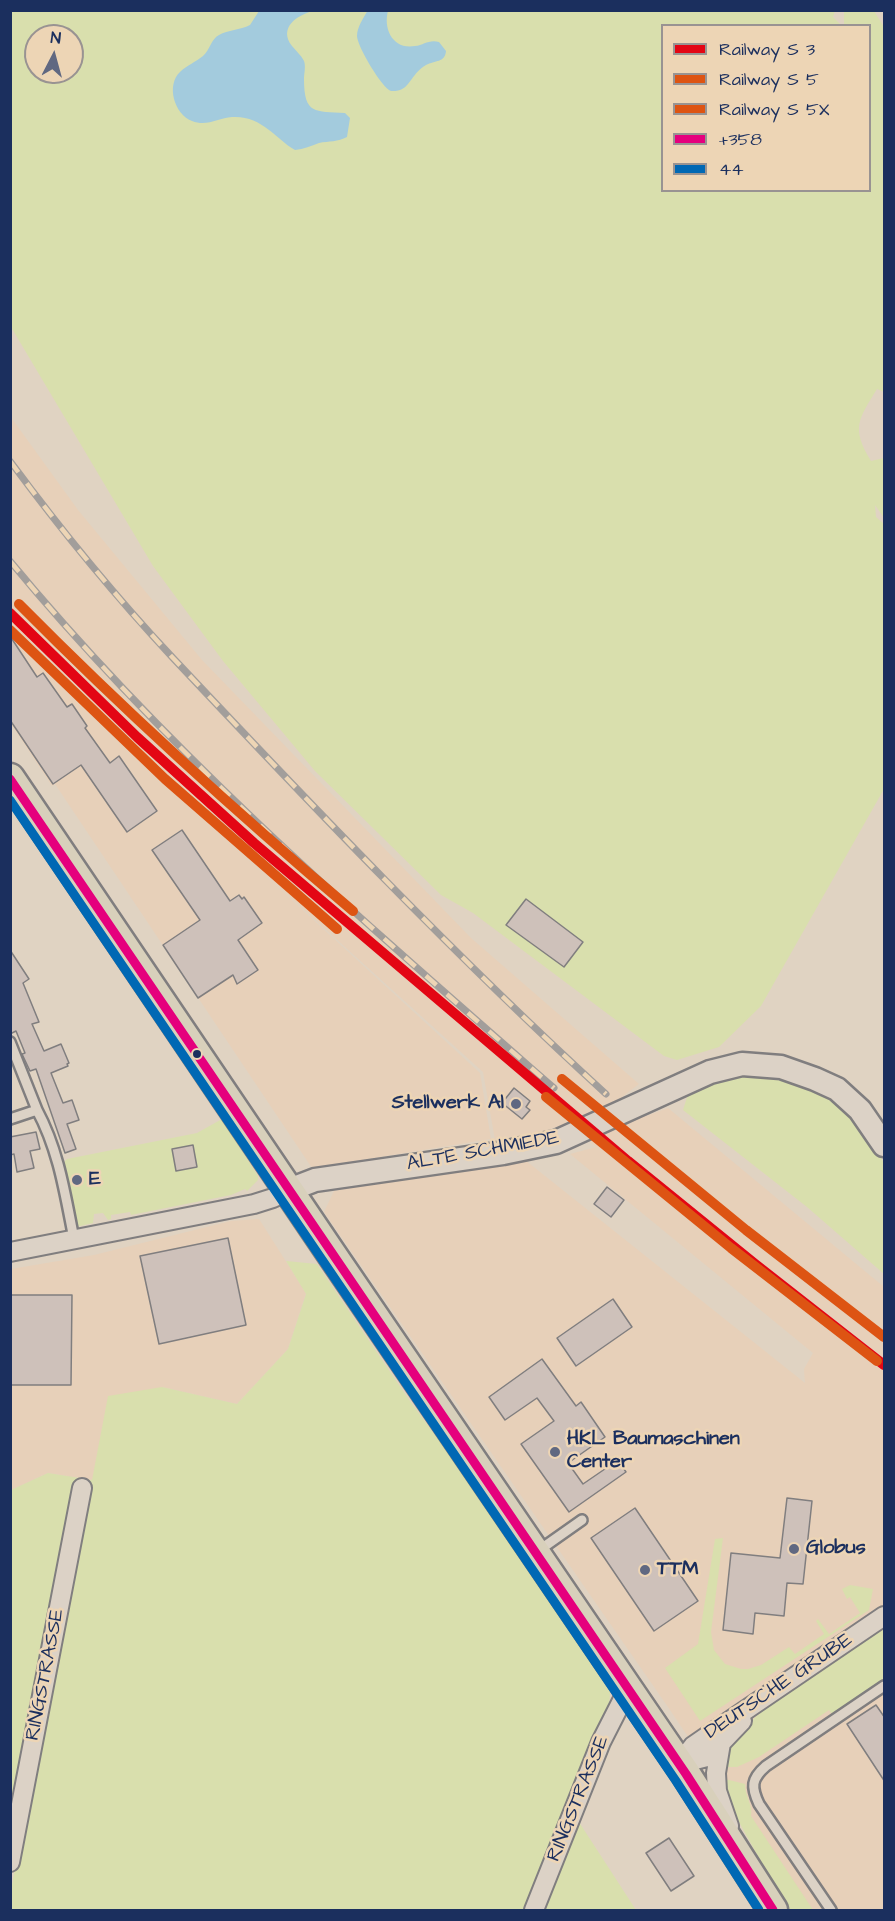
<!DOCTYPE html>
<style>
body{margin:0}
#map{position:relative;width:895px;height:1921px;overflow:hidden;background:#e0d3c2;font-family:"Architects Daughter",sans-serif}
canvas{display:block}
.frame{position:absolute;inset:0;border:12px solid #1b2f5e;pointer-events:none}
.legend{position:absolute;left:661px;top:24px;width:210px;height:168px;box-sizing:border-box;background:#edd5b5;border:2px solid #999392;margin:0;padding:8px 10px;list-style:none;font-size:18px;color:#1b2f5e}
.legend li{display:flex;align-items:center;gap:12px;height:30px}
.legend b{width:30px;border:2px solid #999392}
.north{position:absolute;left:24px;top:24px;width:60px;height:60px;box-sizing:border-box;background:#edd5b5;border:2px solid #999392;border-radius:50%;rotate:6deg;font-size:16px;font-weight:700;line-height:24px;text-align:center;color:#1b2f5e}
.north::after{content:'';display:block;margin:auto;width:21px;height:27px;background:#606881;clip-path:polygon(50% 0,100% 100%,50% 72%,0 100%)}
</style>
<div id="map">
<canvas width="895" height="1921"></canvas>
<div class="frame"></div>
<ul class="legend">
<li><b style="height:8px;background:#e30614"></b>Railway S 3</li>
<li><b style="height:8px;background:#dd5413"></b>Railway S 5</li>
<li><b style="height:8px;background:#dd5413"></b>Railway S 5X</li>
<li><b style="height:8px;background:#e5007d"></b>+358</li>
<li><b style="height:8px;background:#0068b4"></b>44</li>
</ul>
<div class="north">N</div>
</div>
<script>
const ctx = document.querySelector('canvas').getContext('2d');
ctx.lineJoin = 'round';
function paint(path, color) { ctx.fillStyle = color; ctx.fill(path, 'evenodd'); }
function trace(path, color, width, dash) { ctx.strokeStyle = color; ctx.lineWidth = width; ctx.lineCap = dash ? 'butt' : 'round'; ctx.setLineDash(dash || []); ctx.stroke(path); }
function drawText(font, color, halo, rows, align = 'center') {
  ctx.font = font + ' "Architects Daughter",sans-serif'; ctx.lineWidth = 5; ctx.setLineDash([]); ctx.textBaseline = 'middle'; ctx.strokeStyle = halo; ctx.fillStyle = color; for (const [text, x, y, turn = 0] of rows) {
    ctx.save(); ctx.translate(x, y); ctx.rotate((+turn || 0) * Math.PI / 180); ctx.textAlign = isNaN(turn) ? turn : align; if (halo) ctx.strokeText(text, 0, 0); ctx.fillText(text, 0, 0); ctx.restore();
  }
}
const built = new Path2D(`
 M10,416l68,94 124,150 269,278 168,146 -17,13 24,19 22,-8 216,179v623h-81l-56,-86 -79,-117 -344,-495 10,-21 154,-29 37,-2 280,223 -1,-14 9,-16 -243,-199 26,-7 -28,-24 -30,10 -43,7 -12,-68 -265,-240 262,241 11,66 -179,29 -257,-384 -3,2 -41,-62z
 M259,1219l47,74 -18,56 -51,55 -75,-17 -70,93 -44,-7 -37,17v-221l83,-14 137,-34z`);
const green = new Path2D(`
 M10,11h825l-2,6 8,8 -179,1v164h208v-164l-26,-1v-14h30l10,16v365l-7,-3c-19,31 -26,39 -6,72l13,-3v60l-9,-13 1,12 8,7v265l-123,217 -42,41 -42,13 -13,-4 -191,-143 -32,-18 -126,-124 -92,-110 -70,-95 -142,-239zM36,36h36v36h-36z
 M768,1072l48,15 42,32 26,44v111l-77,-67 -124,-97 6,-19 34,-15z
 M222,1119l36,57v4l-11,11 -2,-2 -14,6 -100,20 -1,-3 -19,3v4l-3,1 -5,-7 -9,1 -1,9 -17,4 -2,-2 -11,-62 4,-4 130,-26z
 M286,1261l31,3 93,137 55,75 145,216 -1,20 -15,20 -49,129 -15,49h-519v-20l78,-408 -11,-2 -67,348v-338l37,-17 44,7 16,-84 54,-9 75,17 51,-55 18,-55z
 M723,1538l-12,94 3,18 11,14 16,5h7l13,-4 28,-18 6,7 29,-20 -8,-13 2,-2 11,15 31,-21 -10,-16 -3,2 -5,-10 8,-4 23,4 -4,21 -169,111 -35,-53 33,-24 17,-105z
 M884,1630v49l-52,35 -3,-4 -70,47 -22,10h-15c1,-5 2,-12 5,-17 30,-47 104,-87 150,-119z
 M725,1779l20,5c0,12 8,21 6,32l62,94h-25l-58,-104 2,-2 -6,-17z
 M577,1819l59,91h-96z`);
const water = new Path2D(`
 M368,10l20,1c-5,18 5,39 27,35 9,-1 14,-7 24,-4l7,9c-1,12 -11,9 -20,14 -13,7 -16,22 -26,25 -2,1 -7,1 -9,1 -9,-3 -34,-45 -34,-55 0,-9 6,-17 11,-26z
 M259,11h54c-16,4 -35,17 -21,35 4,5 9,9 12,15 2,5 0,13 0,18 0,36 11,32 41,34l5,5 -3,19c-9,5 -18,4 -28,6 -8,3 -15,6 -24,7 -20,-12 -34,-35 -63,-33 -14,1 -25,10 -40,4 -18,-7 -26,-36 -12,-49 7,-7 16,-10 23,-16 7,-6 8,-17 16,-21 9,-5 21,-5 31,-10z`);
const building = new Path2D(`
 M10,636l27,41 6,-4 24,34 5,-3 15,22 -2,2 25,35 9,-7 38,55 -30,21 -46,-67 -28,19 -43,-64z
 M182,830l48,71 9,-6 3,4 2,-2 18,26 -24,17 20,30 -21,14 -4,-9 -35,23 -35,-53 37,-25 -48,-70z
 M526,899l57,43 -19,25 -58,-42z
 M10,950l19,29 -6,4 16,39 -7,2 12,27 17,-7 8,19 -2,1 1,2 -17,7 12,30 9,-3 7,20 -12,4 9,25 -11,4 -29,-84 -6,2 -8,-17 3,-1 -9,-22 -6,3z
 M514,1088l16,13 -4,6 4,3 -8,9 -20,-16z
 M36,1132l4,17 -10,2 4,17 -17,4 -3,-18 -4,1v-18z
 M193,1145l4,22 -21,4 -4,-22z
 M607,1187l17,13 -13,17 -17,-13z
 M228,1238l18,87 -87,19 -19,-88z
 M10,1295h62l-1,90h-61z
 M613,1299l19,28 -56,39 -19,-28z
 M542,1359l34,47 5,-4 24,35 -37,26 15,21 35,-24 8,12 -57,40 -48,-68 33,-23 -17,-23 -32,22 -16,-23z
 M787,1498l25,3 -9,83 -16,-1 -3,33 -29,-3 -2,21 -30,-4 8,-77 49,5z
 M635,1508l63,93 -44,30 -63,-93z
 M876,1705l9,13v64l-38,-58z
 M669,1838l25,38 -23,15 -25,-38z`);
const service = new Path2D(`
 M10,1042l27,68
 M10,1119l27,-9c22,41 28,84 37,129
 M538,1551l44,-31
 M831,1910l-72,-106c-8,-17 -8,-25 7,-38l118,-80`);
const minor = new Path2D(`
 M10,1252l244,-48 19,-6 16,-8
 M679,1764l14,-18 13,-9 178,-121
 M679,1764l28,-7 14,-14
 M729,1826l-12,-35 -1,-18 5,-30 21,-22
 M10,1862l72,-374
 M534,1910l67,-168 27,-53`);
const tertiary = new Path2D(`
 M289,1190l26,-10 188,-27 53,-11 154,-70 32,-8 39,3 34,12 22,10 23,21 24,35`);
const primary = new Path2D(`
 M10,778l321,475 355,521 87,136`);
const rail = new Path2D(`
 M10,461c51,69 105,135 163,197 140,149 282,298 433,436
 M10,561c162,196 353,360 544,527`);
const bus1 = new Path2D(`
 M10,779l676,995 87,136`);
const bus2 = new Path2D(`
 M10,800l666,981 83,129`);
const rail1 = new Path2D(`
 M10,613l127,124 117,106 374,318 127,103 129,101`);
const rail2 = new Path2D(`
 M10,630l155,149 172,150
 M546,1097l185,151 146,113`);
const rail3 = new Path2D(`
 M19,604c106,107 218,209 334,307
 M562,1079l184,151 138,107`);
const markers = [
 [197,1054,5,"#1b2f5e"],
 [516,1104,6,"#606881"],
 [77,1180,6,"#606881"],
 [555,1452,6,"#606881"],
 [794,1549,6,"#606881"],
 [645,1570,6,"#606881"]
];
const poiNames = [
 ["Stellwerk Al",504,1104,"right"],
 ["E",89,1180],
 ["HKL Baumaschinen",567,1440],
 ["Center",567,1463],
 ["Globus",806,1549],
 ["TTM",657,1570]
];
const streetNames = [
 ["ALTE SCHMIEDE",483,1152,-10],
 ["RINGSTRASSE",46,1675,-79],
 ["DEUTSCHE GRUBE",779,1687,-34],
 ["RINGSTRASSE",579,1799,-68]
];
paint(built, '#e7d0b9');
paint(green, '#d9dfad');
paint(water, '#a3cbdd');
paint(building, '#cec1ba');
trace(building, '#807e7f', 1.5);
trace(service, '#807e7f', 14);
trace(minor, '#807e7f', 22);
trace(tertiary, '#807e7f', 27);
trace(primary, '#807e7f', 33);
trace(service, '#dcd2c6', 9);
trace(minor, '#dcd2c6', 18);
trace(tertiary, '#dcd2c6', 22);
trace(primary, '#d8d0bb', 28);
trace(rail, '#a29e9b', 7);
trace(rail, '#edd5b5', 4.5, [14]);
trace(bus1, '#e5007d', 9);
trace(bus2, '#0068b4', 9);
trace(rail1, '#e30614', 10);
trace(rail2, '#dd5413', 10);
trace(rail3, '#dd5413', 10);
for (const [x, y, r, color] of markers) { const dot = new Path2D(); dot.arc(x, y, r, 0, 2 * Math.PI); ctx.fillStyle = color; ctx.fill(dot); trace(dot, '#edd5b5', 2); }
drawText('bold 20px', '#1b2f5e', '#edd5b5', poiNames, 'left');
drawText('20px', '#1b2f5e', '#edd5b5', streetNames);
</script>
